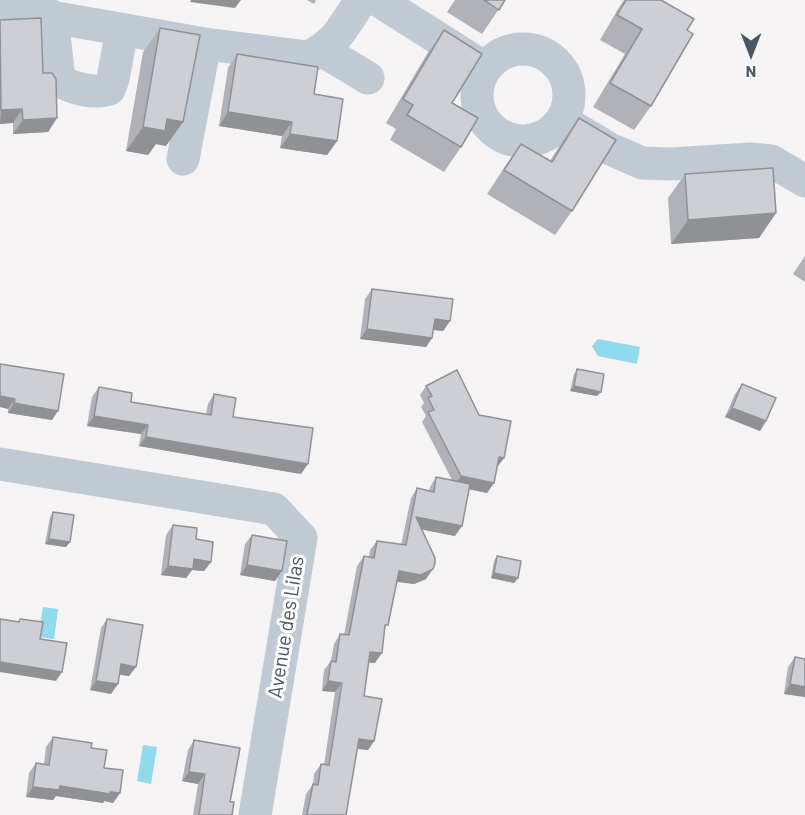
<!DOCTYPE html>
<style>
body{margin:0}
#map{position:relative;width:805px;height:815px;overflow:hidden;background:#f5f3f3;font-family:Barlow,sans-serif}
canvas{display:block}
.north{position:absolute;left:721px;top:24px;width:60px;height:60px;-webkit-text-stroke:4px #fff;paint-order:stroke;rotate:180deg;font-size:16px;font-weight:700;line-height:24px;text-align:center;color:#4a5661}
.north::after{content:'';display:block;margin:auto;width:21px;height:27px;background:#4a5661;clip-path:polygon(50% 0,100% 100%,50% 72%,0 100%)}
</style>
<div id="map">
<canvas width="805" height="815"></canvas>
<div class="north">N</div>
</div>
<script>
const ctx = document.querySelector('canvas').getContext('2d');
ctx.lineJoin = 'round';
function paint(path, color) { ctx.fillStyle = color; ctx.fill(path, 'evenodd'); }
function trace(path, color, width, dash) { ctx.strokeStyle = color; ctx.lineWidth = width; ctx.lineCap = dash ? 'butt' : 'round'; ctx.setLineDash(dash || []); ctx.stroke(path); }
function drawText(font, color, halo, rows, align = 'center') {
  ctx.font = font + ' Barlow,sans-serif'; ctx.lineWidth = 6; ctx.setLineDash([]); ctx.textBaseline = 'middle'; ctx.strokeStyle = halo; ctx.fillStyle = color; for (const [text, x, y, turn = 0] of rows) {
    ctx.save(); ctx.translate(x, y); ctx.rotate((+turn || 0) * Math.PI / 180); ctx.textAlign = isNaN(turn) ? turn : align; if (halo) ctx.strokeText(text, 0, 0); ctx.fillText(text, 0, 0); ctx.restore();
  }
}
const water = new Path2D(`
 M598,339l42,8 -3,17 -39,-8 -6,-10z
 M43,607l15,2 -4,30 -16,-2z
 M143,745l14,2 -6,37 -14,-3z`);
const minor = new Path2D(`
 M378,0l99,63
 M0,8l205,36 103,13c28,-12 37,-33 53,-57
 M52,16l7,64c14,9 35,14 50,9l4,-10 9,-49
 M477 95a46 46 0 1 1 92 0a46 46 0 1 1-92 0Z
 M323,51l45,27
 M573,127l35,21 34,15 29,1 79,-5 21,2 34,20
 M183,159l22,-115
 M0,464l274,45 27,29 -46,277`);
const wall = new Path2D(`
 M307,0h9l-2,4z
 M455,0h50l-23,34 -35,-22z
 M624,0h37l26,30 -36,76 -17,24 -41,-23 32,-53 -25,-14 18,-31z
 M0,20l43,53 14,45 -9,14 -35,2v-11l-13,1z
 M160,28l6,118 -10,-2 -8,11 -22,-4 17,-99z
 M444,30l8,73 9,44 -17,25 -54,-32 6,-11 -10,-6 41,-69z
 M237,54l77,40 23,47 -10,14 -47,-7 2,-12 -63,-10 9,-58z
 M579,118l-7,93 -17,24 -68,-41 17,-26 17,-24 29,17 12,-19z
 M685,174l91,39 -17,25 -88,6 -3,-46z
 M805,256v26l-12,-8z
 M372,289l78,32 -7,10 -10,-1 -1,8 -6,9 -66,-8 5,-40z
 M0,364l52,56 -44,-7v-4l-8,-2z
 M577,369l20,27 -27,-5 4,-17z
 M742,384l24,37 -6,10 -35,-14 10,-23z
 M426,386l53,29 25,43 -7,9 -3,16 -7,10 -18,-4 -14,47 -34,-7 5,50 -12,5 -17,-2 -12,48 -10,33 -6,-1 -5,34 10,45 -6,9 -11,-1 -11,66h-44l4,-21 7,-10 1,-10 7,-10 3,1 11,-73 -13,-1 2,-21 7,-9 3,-17 6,-10 4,1 13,-69 7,-10 5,1 1,-7 7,-9 24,4 10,-47 6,-10 12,3 1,-4 6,-10 16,3 -30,-58 4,-6 -5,-9 3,-4 -4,-8z
 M99,387l32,15 75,12 2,-10 6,-10 19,23 68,57 -162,-28 2,-12 -54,-8 5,-29z
 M53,512l17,30 -4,5 -21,-3 5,-27z
 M173,525l23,14 15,23 -7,9 -12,-1 -6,8 -25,-3 5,-40z
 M252,535l23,46 -35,-6 5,-31z
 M497,556l21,22 -4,5 -23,-5 3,-17z
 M107,619l22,57 -9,-1 -9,19 -21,-4 11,-62z
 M795,657l10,2v38l-21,-3 4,-27z
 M53,737l38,11 29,45 -7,10 -9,-2 -1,2 -47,-7 -3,4 -27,-3 3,-24 7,-10 8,1 2,-17z
 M194,740l36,62 2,13h-39l5,-31 -16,-3 6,-31z`);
const shadedWall = new Path2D(`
 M191,0h50l-6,8 -45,-6z
 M22,109l-9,14 -13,1 1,-14z
 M228,112l64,10 -10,14 -63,-10z
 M57,118l-9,14 -35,2 10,-14z
 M167,119l16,3 -17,24 -10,-2 -8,11 -22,-4 17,-24z
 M290,134l47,7 -10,14 -47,-7z
 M776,213l-17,25 -88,6 17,-24z
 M435,319l15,2 -7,10 -15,-2z
 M367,329l65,9 -6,9 -66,-8z
 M574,386l27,6 -4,4 -27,-5z
 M0,396l15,3 -7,10 -8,-2z
 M14,403l44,8 -6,9 -44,-7z
 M732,408l34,13 -6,10 -35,-14z
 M94,416l54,9 -7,9 -54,-8z
 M146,437l162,27 -7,10 -162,-28z
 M499,457l5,1 -7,9z
 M461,476l33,7 -7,10 -33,-7z
 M416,517l46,9 -7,10 -46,-9z
 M49,539l21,3 -4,5 -21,-3z
 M194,559l17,3 -7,9 -12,-1 -6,8 -25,-3 7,-9z
 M247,565l35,6 -7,10 -35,-6z
 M433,569l-7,10 -12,5 -22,-3 7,-10z
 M494,573l24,5 -4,5 -23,-5z
 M370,652l12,1 -7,10 -12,-1z
 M0,662l62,10 -6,9 -56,-9z
 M121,664l15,3 -7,9 -14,-2z
 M96,681l22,3 -7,10 -21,-4z
 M328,681l14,2 -7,9 -13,-1z
 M790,684l15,3v10l-21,-3z
 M359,739l15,2 -6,9 -16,-2z
 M189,772l16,2 -7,10 -16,-3z
 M60,786l50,6 10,1 -7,10 -9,-2 -1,2 -47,-7 -3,4 -27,-3 7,-10z`);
const building = new Path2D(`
 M484,0h21l-6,10z
 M626,0h35l33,19 -7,11 6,4 -42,72 -41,-23 32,-54 -25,-14z
 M41,18l2,55h9l4,6 1,39 -34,2 -1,-11 -21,1 -1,-90z
 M160,28l40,7 -17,87 -16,-3 -2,12 -22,-4z
 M444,30l38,24 -30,49 26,15 -17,29 -54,-32 6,-10 -10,-6z
 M237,54l81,13 -4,27 29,5 -6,42 -47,-7 2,-12 -64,-10z
 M579,118l37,22 -44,71 -68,-41 17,-26 31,18z
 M773,168l3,45 -88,7 -3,-46z
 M372,289l81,10 -3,22 -15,-2 -3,19 -65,-9z
 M0,364l64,10 -6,37 -44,-8 1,-4 -15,-3z
 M577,369l27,5 -3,18 -27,-6z
 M457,370l22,45 32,6 -7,37 -5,-1 -5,26 -33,-7 -33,-64 6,-2 -6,-12 4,-2 -6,-10z
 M742,384l34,14 -10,23 -34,-13z
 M99,387l33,6 -1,9 80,13 3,-21 22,4 -3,19 80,11 -5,36 -162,-27 2,-12 -54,-9z
 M436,477l34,7 -8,42 -46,-9 19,41v5l-2,6 -12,6 -22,-4 -11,54h-3l-3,28 -12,-1 -6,44 18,3 -8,42 -15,-2 -13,76h-39l6,-31 5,1 3,-21 8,1 13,-82 -14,-2 3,-20 5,1 4,-28 9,1 15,-79 10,2 3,-17 29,4 11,-57 17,4z
 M53,512l21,3 -4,27 -21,-3z
 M173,525l24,3 -1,11 17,3 -2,20 -17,-3 -1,10 -25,-3z
 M252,535l35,6 -5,30 -35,-6z
 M497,556l24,5 -3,17 -24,-5z
 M0,619l19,3 1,-3 23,3 -3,17 27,4 -5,29 -62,-10z
 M107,619l36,6 -7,42 -15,-3 -3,20 -22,-3z
 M795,657l10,2v28l-15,-3z
 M53,737l39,6 -1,5 16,2 -3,18 19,2 -3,23 -10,-1v2l-50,-8 -1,4 -26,-3 3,-24 13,2z
 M194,740l46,8 -10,54h4l-2,13h-33l6,-41 -16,-2z`);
const streetNames = [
 ["Avenue des Lilas",286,627,-81]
];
paint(water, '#90daee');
trace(minor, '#c1cad2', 33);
paint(wall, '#b0b2b7');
paint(shadedWall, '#909195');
paint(building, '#cdcfd5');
trace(building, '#909195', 1.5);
drawText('20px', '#4a5661', '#fff', streetNames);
</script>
